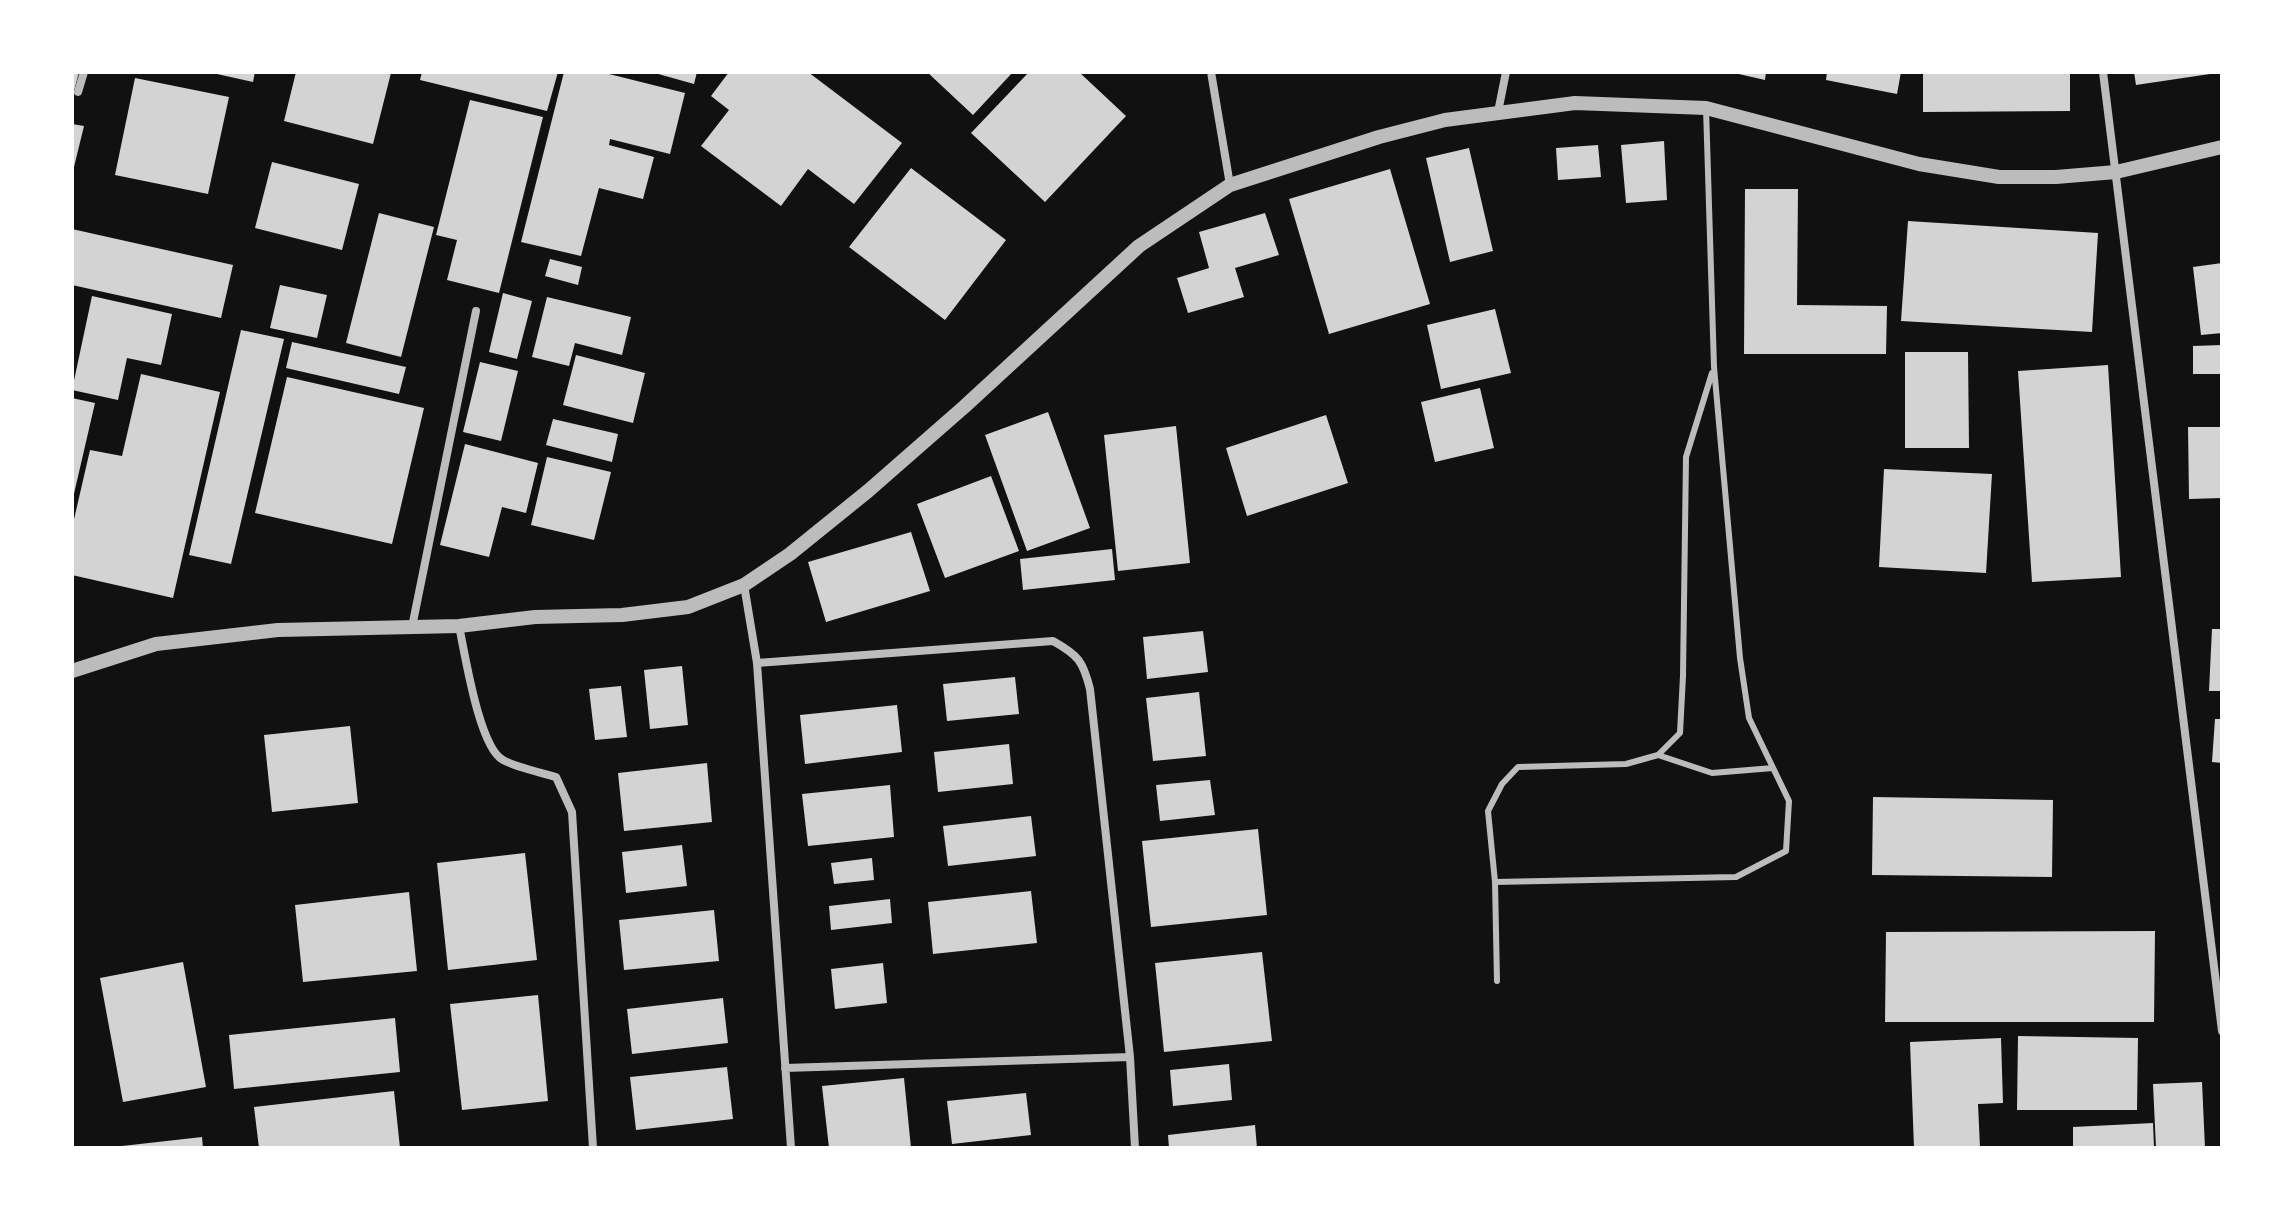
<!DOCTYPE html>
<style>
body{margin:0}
#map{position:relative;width:2294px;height:1220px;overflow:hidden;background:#111;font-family:"Space Grotesk",sans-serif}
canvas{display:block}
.frame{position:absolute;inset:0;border:74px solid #fff;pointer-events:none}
</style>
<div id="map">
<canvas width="2294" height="1220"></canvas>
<div class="frame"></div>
</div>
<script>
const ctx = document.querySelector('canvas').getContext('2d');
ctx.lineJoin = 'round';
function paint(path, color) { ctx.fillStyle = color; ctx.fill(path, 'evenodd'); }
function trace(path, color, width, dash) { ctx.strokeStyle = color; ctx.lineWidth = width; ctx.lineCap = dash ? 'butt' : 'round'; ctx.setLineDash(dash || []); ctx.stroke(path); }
const building = new Path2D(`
 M72,72h7l-6,23h-1z
 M208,72h47l-2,10z
 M296,72l95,1 -18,71 -89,-23z
 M422,72h136l-11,39 -127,-31z
 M564,72h37l84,21 -15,61 -60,-15 -1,6 45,12 -11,42 -44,-11 -18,68 -60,-14z
 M651,72h46l-3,12z
 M729,72h79l94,71 -48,61 -46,-35 -27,37 -80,-60 28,-36 -18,-14z
 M927,72h86l-40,43z
 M1029,72h50l47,44 -81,86 -74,-69z
 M1730,72h36l-1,8z
 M1827,72h74l-4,22 -71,-14z
 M1923,72h147v39l-147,1z
 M2134,72h76v2l-74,11z
 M135,78l94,19 -21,97 -93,-19z
 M470,100l73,17 -44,176 -52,-13 10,-40 -21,-5z
 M72,124l12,2 -11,45h-1z
 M1664,141l3,59 -41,3 -5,-58z
 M1598,145l3,32 -43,3 -2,-32z
 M1469,148l24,103 -43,11 -24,-104z
 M272,162l87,22 -17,66 -87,-22z
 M911,168l95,72 -61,80 -96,-73z
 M1390,169l40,135 -101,30 -40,-135z
 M1745,189h53l-1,116 90,1 -1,48h-142z
 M379,213l55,14 -33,130 -55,-14z
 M1265,213l14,42 -44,13 9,29 -56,16 -11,-35 32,-10 -10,-36z
 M1908,221l190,12 -6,99 -191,-11z
 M72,229l161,36 -12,53 -149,-33z
 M550,259l32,8 -4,18 -33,-9z
 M2222,263v70l-21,2 -8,-68z
 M280,285l47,10 -10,43 -47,-10z
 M503,293l29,8 -15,58 -28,-7z
 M92,296l80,18 -11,51 -34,-7 -9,42 -46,-10z
 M547,297l84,20 -9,38 -47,-12 -6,23 -37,-9z
 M1495,309l16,64 -70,16 -14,-64z
 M241,330l43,9 -53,225 -42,-9z
 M292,342l114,25 -7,27 -113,-26z
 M2222,345v29h-29v-28z
 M1905,352h63l1,96h-64z
 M576,355l69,18 -12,50 -70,-18z
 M480,362l38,9 -17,70 -38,-9z
 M2108,365l13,212 -89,5 -14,-211z
 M141,374l79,18 -47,206 -101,-23v-47l18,-78 32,6z
 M287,377l137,31 -32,136 -137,-31z
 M1480,388l14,60 -59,14 -14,-60z
 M72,398l23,5 -22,95h-1z
 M1048,412l42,116 -63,23 -42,-116z
 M1326,415l22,68 -101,33 -21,-68z
 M553,419l65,15 -6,28 -66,-17z
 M1176,426l14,137 -72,8 -14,-136z
 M2188,427h34v71l-33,1z
 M465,444l73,19 -12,50 -24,-6 -13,50 -49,-12z
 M547,457l64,15 -17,68 -63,-15z
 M1884,469l108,5 -6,99 -107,-6z
 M991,476l28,75 -74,27 -28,-74z
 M911,532l19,59 -104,31 -18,-60z
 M1112,549l3,31 -92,10 -3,-31z
 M2212,629h10v62h-13z
 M1203,631l5,41 -61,7 -4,-42z
 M682,666l6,59 -38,4 -6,-59z
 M1015,677l4,37 -72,7 -4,-37z
 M621,686l6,51 -32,3 -6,-51z
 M1199,692l7,64 -53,5 -7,-63z
 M897,705l5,47 -97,12 -5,-49z
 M2215,719h7v44l-10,-1z
 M350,726l8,77 -86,9 -8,-77z
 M1009,744l4,40 -75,8 -4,-40z
 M707,763l5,59 -88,9 -6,-58z
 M1210,780l5,35 -55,6 -4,-36z
 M890,785l4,52 -86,9 -6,-52z
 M1873,797l180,3 -1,77 -180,-2z
 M1031,816l5,40 -88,10 -5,-40z
 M1258,829l9,86 -116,12 -9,-86z
 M682,845l5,41 -61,7 -4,-41z
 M525,853l12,107 -89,10 -11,-107z
 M872,858l2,22 -40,4 -3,-21z
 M1031,891l6,52 -104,11 -5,-52z
 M409,892l8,79 -114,11 -8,-77z
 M890,899l2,24 -61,7 -2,-24z
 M714,910l5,51 -95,9 -5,-50z
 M2155,931l-1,91h-269l1,-90z
 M1262,952l10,89 -108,11 -9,-89z
 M183,962l23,125 -83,15 -23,-124z
 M883,963l4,40 -52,6 -4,-40z
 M538,995l10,106 -86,9 -12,-106z
 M723,998l5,45 -96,11 -5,-45z
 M395,1018l5,54 -166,17 -5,-54z
 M2018,1036l120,2 -1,72h-120z
 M2001,1038l2,65 -25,1 2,44h-66l-4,-106z
 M1229,1064l3,36 -59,6 -3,-36z
 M727,1067l6,52 -97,11 -6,-53z
 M904,1078l7,70h-82l-7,-62z
 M2202,1082l3,66h-49l-3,-64z
 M394,1091l6,57h-141l-5,-41z
 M1026,1093l5,42 -79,9 -5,-43z
 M2153,1123l1,25h-81v-21z
 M1255,1125l2,23h-88l-1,-13z
 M202,1137l1,11h-81v-2z`);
const service = new Path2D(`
 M1658,755l54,18 61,-5
 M1495,882l241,-5 50,-26 3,-50 -40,-83 -9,-60 -26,-291 -8,-259
 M1497,981l-2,-99 -7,-71 14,-27 16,-17 108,-3 32,-9 22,-22 3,-57 3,-219 26,-84`);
const minor = new Path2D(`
 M1211,72l19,113
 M2103,72l119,959
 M78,92l6,-20
 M1498,112l8,-40
 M744,585l13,78 34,485
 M459,626c6,28 20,121 44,134 15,8 36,12 53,17l16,35 21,336
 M412,627l64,-316
 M757,663l296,-22c25,14 30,20 37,48l40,368 5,91
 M785,1068l345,-11`);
const tertiary = new Path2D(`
 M72,671l84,-27 122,-14 181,-4 76,-9 87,-2 66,-8 56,-22 46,-31 78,-63 96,-84 175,-161 91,-61 149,-48 66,-17 130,-17 131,5 213,56 80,13h57l60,-5 106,-25`);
paint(building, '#d3d3d3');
trace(service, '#bcbcbc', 6);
trace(minor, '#bcbcbc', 8);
trace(tertiary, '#bcbcbc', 14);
</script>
